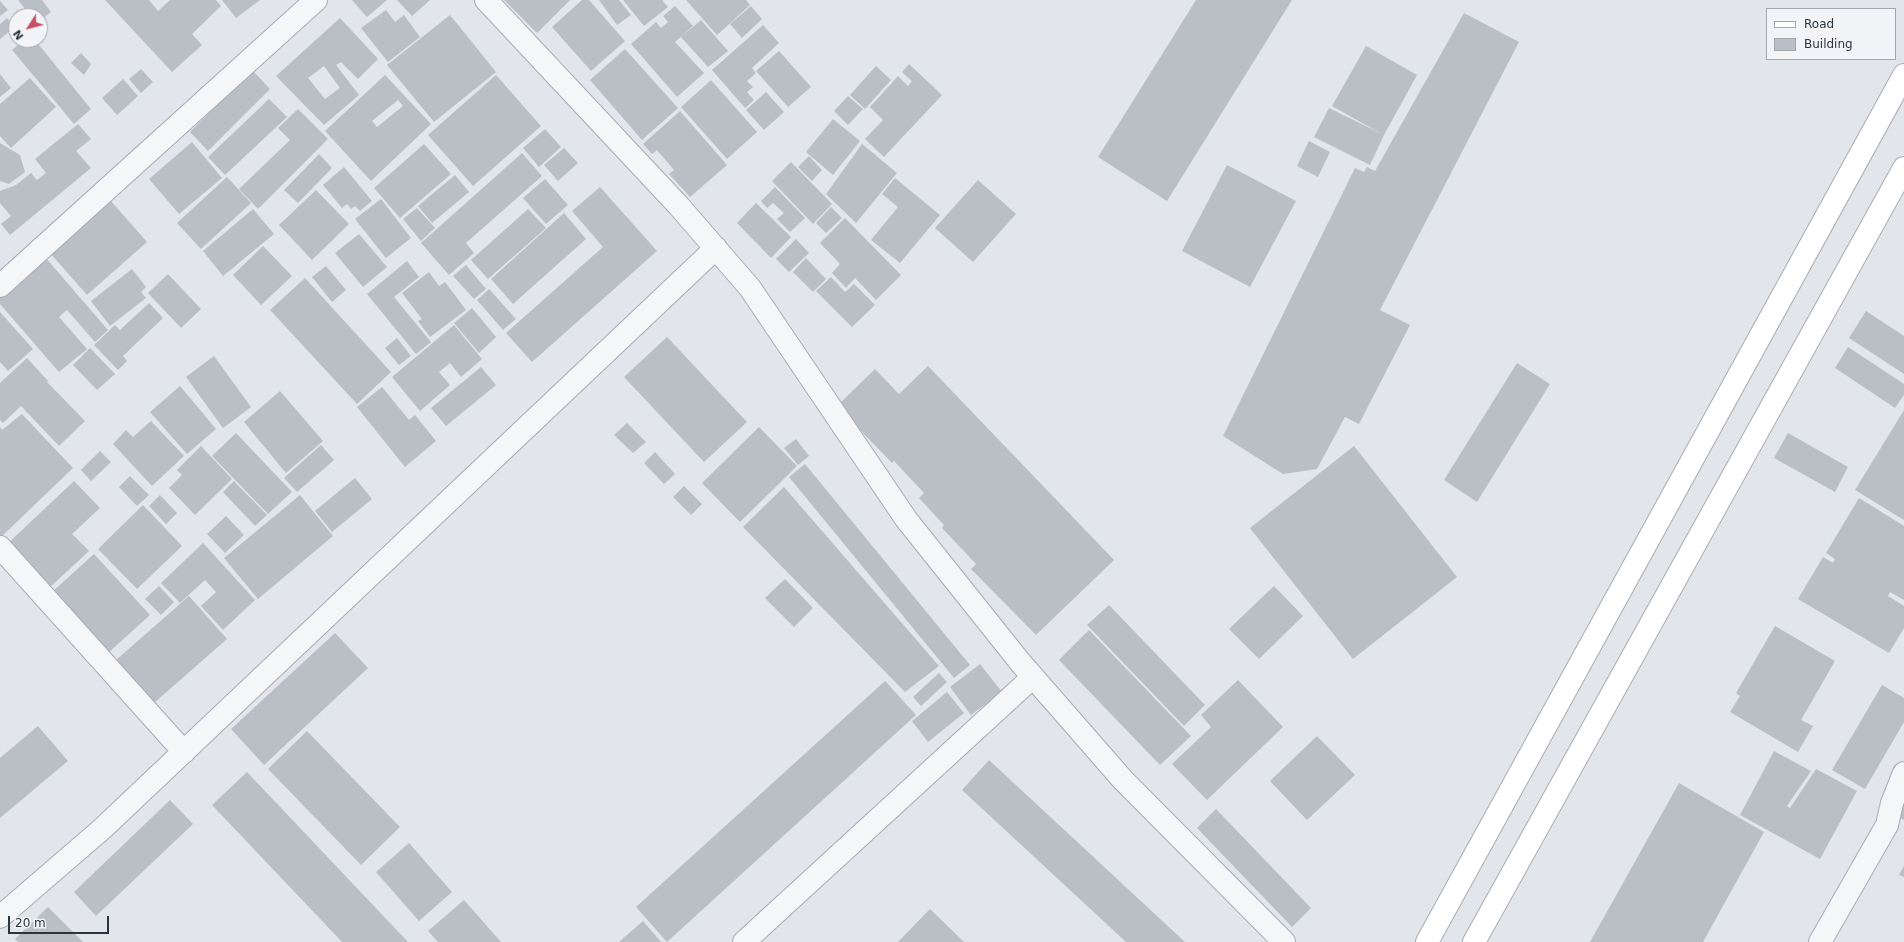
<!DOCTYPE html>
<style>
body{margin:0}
#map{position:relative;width:1904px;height:942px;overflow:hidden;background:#e2e5ea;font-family:"DejaVu Sans",sans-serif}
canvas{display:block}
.legend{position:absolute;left:1766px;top:8px;width:130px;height:52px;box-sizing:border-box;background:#f2f4f7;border:1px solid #a2a7ae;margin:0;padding:5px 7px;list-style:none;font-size:12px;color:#2b3441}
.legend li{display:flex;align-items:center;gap:8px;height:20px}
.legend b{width:20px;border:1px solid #a2a7ae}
.north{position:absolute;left:8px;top:8px;width:40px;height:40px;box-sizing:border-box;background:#f2f4f7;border:1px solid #a2a7ae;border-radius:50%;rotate:234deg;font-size:11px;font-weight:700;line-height:16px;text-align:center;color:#2b3441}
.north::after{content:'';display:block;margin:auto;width:14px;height:18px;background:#c74f65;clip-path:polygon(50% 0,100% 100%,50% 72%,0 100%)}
.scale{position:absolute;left:8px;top:916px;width:101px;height:18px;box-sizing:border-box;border:2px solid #2b3441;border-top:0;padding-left:5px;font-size:12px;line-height:14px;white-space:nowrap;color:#2b3441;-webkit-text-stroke:3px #f2f4f7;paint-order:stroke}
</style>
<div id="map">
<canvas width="1904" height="942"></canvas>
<ul class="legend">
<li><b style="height:5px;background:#fff"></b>Road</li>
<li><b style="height:11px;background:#babfc6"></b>Building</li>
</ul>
<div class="north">N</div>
<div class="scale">20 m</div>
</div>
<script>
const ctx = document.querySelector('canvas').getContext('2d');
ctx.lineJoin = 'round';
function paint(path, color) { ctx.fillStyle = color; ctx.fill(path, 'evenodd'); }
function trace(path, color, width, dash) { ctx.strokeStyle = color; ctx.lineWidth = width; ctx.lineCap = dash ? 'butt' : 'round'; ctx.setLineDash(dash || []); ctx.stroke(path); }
const building = new Path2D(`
 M18,0h24l9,12 -11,9v-5h-9z
 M105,0h44l9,11 12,-11h46l5,6 -29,28 10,11 -30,27z
 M222,0h38l-24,18z
 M352,0h35l-20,17z
 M397,0h33l-18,16z
 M504,0h66l-33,33z
 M582,0h7l36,41 -34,30 -39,-44z
 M599,0h20l12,15 -14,10z
 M623,0h39l6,7 -24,19z
 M686,0h60l4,5 -33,30z
 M1196,0h96l-125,201 -69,-44z
 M0,1l8,9 -8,6z
 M675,6l18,20 -18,16 29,31 -27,24 -46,-53 25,-22 5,6 7,-6 -5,-6z
 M751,6l11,13 -20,19 -12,-14z
 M386,10l9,12 9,-7 16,22 -32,25 -27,-34z
 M1464,13l55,29 -139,268 30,15 -51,99 -14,-7 -28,52 -34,5 -60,-38 132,-268 9,4 3,-5 8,4z
 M450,15l46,57 -62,50 -47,-57z
 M7,18l8,9 -15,12v-15z
 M340,18l38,41 -20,20 -17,-17 -5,3 23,30 -35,30 -48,-49zM324,66l16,22 -15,11 -17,-21z
 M701,20l27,31 -20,16 -27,-30z
 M763,25l16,18 -27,25 4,5 -9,8 6,6 -6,5 7,8 -9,8 -33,-38z
 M24,40h11l56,69 -17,15 -62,-74z
 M1366,46l51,29 -33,60 -14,30 -56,-28 15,-29 53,26 -50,-28z
 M625,49l53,59 -36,32 -52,-60z
 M779,51l32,36 -23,20 -32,-36z
 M81,53l10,11 -7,11 -13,-12z
 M909,64l33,31 -58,62 -19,-18 18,-19 -13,-13 28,-31 10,10 4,-5 -10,-9z
 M876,66l15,14 -26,29 -15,-14z
 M141,69l12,13 -12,11 -12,-14z
 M252,70l18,19 -62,62 -18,-19z
 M0,74l11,14 -11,9z
 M385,75l46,49 -60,57 -46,-50zM398,100l5,6 -26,21 -5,-6z
 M496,75l45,51 -68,60 -45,-51z
 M30,78l26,29 -45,41 -11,-12v-32z
 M123,79l15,17 -21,19 -15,-17z
 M711,80l46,52 -30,27 -46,-52z
 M766,92l18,20 -20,18 -18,-20z
 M848,96l15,13 -15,16 -14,-14z
 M269,99l18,18 -62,58 -17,-18z
 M298,109l30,30 -70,70 -19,-20 51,-49 -12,-12z
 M680,111l47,54 -37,32 -21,-23 5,-4 -17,-20 -5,4 -9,-10z
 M833,119l27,22 -27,34 -27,-23z
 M78,124l13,15 -15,12 15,17 -81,67 -9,-11 10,-8 -11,-13v-12l16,-6 15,-12 6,7 9,-7 -11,-14z
 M545,129l16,18 -22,20 -16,-19z
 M1309,141l21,11 -12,25 -21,-11z
 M192,142l30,36 -43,36 -30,-35z
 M0,143l20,12 5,17 -16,12 -9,-3z
 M424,144l27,30 -51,44 -26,-30z
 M862,144l35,29 -41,50 -30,-29z
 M564,148l14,15 -20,18 -14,-16z
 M522,153l20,23 -76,67 8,10 -25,22 -28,-32z
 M319,154l13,14 -34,35 -14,-13z
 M809,156l13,14 -10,11 -14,-14z
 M791,162l41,42 -19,20 -41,-43z
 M1227,165l69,36 -46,86 -68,-36z
 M344,167l28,34 -12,10 -5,-5 -4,3 -4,-5 -5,4 -19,-23z
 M455,175l14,17 -37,31 -14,-17z
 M227,177l24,26 -50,46 -24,-26z
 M895,178l45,37 -40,48 -29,-23 27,-33 -16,-13z
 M545,179l23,26 -22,19 -23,-26z
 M978,180l38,34 -43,48 -38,-34z
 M600,187l57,64 -125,111 -26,-29 97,-86 -31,-36z
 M775,187l30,31 -15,14 -13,-13 7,-6 -11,-10 -6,5 -6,-7z
 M316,190l33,34 -37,36 -33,-35z
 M381,199l30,39 -25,20 -31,-39z
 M110,200l37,42 -60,53 -37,-42z
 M756,203l35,34 -20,21 -34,-35z
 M831,207l11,11 -16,15 -10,-10z
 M417,208l18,20 -14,13 -18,-22z
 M253,209l21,25 -51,42 -20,-25z
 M528,209l18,19 -58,51 -17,-19z
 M564,213l22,26 -73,65 -22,-25z
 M845,218l56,57 -25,25 -21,-22 -9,10 -14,-15 8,-9 -20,-21z
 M359,234l28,33 -24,20 -28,-34z
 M796,239l13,14 -20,19 -13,-13z
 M263,246l29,30 -31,29 -28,-30z
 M45,257l63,73 -13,12 -28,-32 -8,7 28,32 -28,23 -59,-68v-8z
 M806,258l20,21 -13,13 -20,-20z
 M407,261l12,16 -25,20 37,45 -15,12 -49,-60z
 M466,265l20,24 -12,10 -21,-23z
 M326,266l20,24 -14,12 -20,-25z
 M132,269l14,18 -5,5 5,6 -36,28 -19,-25z
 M429,272l10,14 6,-4 21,28 -36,27 -12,-16 4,-2 -20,-26z
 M168,274l33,35 -20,19 -33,-35z
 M831,277l14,15 9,-8 21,21 -23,22 -36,-36z
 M305,278l86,94 -34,32 -87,-94z
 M489,289l27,30 -13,11 -26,-30z
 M149,303l14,15 -40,38 4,5 -9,9 -24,-25 21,-20 5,5z
 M472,308l24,29 -17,16 -25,-30z
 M1866,311l38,25v38l-55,-36z
 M0,312l33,37 -25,22 -8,-9z
 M454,325l28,34 -21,18 -11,-14 -11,9 11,13 -30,26 -28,-34z
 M667,337l80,85 -43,40 -80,-85z
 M397,338l14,18 -12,9 -14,-17z
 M1848,347l56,37v11l-9,13 -60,-40z
 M90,348l25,26 -18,16 -24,-25z
 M214,356l37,51 -28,21 -37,-51z
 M27,358l21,23 -1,1 38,39 -26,25 -38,-40 -18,17 -3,-3v-37z
 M1517,363l33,21 -73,118 -33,-22z
 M928,366l186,194 -78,75 -65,-66 5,-5 -34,-36 2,-3 -25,-27 5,-5 -30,-32 -2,2 -55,-57 38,-37 24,25z
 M481,367l15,18 -50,41 -15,-18z
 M180,386l36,43 -29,25 -37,-42z
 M382,387l27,33 6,-5 21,26 -31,26 -48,-60z
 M280,391l43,50 -37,32 -42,-51z
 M1904,410v110l-49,-30z
 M22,414l51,54 -73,70v-111l2,3z
 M151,421l33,35 -32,30 -39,-42 13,-14 7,7z
 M627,423l19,19 -13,11 -19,-18z
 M759,427l38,39 -57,56 -38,-39z
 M236,433l56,59 -24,22 -56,-58z
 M1788,433l60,34 -13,25 -61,-34z
 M796,439l13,17 -11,9 -14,-17z
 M321,445l13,15 -37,32 -13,-14z
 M201,446l31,33 -37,36 -26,-27 13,-13 -5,-5z
 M1354,446l103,131 -104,82 -103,-131z
 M100,451l11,11 -20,19 -10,-11z
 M655,452l20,22 -11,10 -20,-21z
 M805,464l165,201 -16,13 -165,-201z
 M130,476l19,19 -12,11 -18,-19z
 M355,478l17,21 -40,33 -17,-21z
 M74,481l26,27 -28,26 17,17 -42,39 -42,-44z
 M234,481l33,34 -12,11 -32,-34z
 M684,486l18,18 -11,11 -18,-18z
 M784,487l155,179 -34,26 -162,-165z
 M160,495l17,18 -11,11 -17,-18z
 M300,495l33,41 -75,63 -34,-41z
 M1859,498l45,28v74l-14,-8 -2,4 16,10v22l-15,25 -91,-54 25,-42 10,6 2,-4 -9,-6z
 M143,505l39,41 -45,43 -39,-40z
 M226,516l18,19 -19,18 -18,-19z
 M203,543l52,57 -32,30 -22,-24 15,-14 -11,-12 -25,23 -19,-20z
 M94,554l56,61 -43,39 -56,-61z
 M785,579l28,29 -19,19 -29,-29z
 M159,586l15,16 -13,13 -16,-16z
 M1274,586l29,30 -44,43 -30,-30z
 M189,596l38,43 -73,64 -38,-43z
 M1109,605l96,100 -21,21 -97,-101z
 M1775,626l60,35 -34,59 12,6 -15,26 -68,-40 10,-16 -4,-3z
 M1089,630l102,106 -31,29 -101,-105z
 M335,633l33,35 -104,97 -33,-36z
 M980,664l22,28 -31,23 -21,-28z
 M939,673l8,9 -26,24 -8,-9z
 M1238,680l45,47 -76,73 -35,-36 39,-37 -10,-12z
 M885,681l31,34 -249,227 -31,-35z
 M1882,685l22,13v24l-39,67 -33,-19z
 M947,692l17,21 -36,29 -16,-21z
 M38,726l30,35 -68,57v-60z
 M307,731l93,96 -39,38 -93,-96z
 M1317,736l38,39 -48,45 -37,-39z
 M1774,751l37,20 -24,35 3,2 26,-39 41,22 -37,68 -80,-44z
 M989,760l196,182h-59l-164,-152z
 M247,772l161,170h-66l-130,-137z
 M1679,783l85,49 -61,110h-113z
 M1904,789v31l-12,-6z
 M170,800l23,24 -97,92 -22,-24z
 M1216,809l95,99 -19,19 -95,-99z
 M409,843l43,49 -33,29 -43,-49z
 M1904,866v11l-5,-2z
 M464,900l37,42h-63l-10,-11z
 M48,907l35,35h-65l-3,-3z
 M930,909l34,33h-66z
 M643,921l18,21h-42z`);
const street = new Path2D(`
 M486,0l192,205 72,83 156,231 114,143 103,118 161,162
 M0,286l316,-286
 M0,547l184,205
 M0,917l102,-88 614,-581
 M744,942l289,-265
 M1820,942l67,-117 5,-22 12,-30`);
const secondary = new Path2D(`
 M1427,942l477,-867
 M1474,942l430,-774`);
paint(building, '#babfc6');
trace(street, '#a7acb4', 24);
trace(secondary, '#a7acb4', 24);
trace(street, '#f5f6f8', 22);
trace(secondary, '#fff', 22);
</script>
